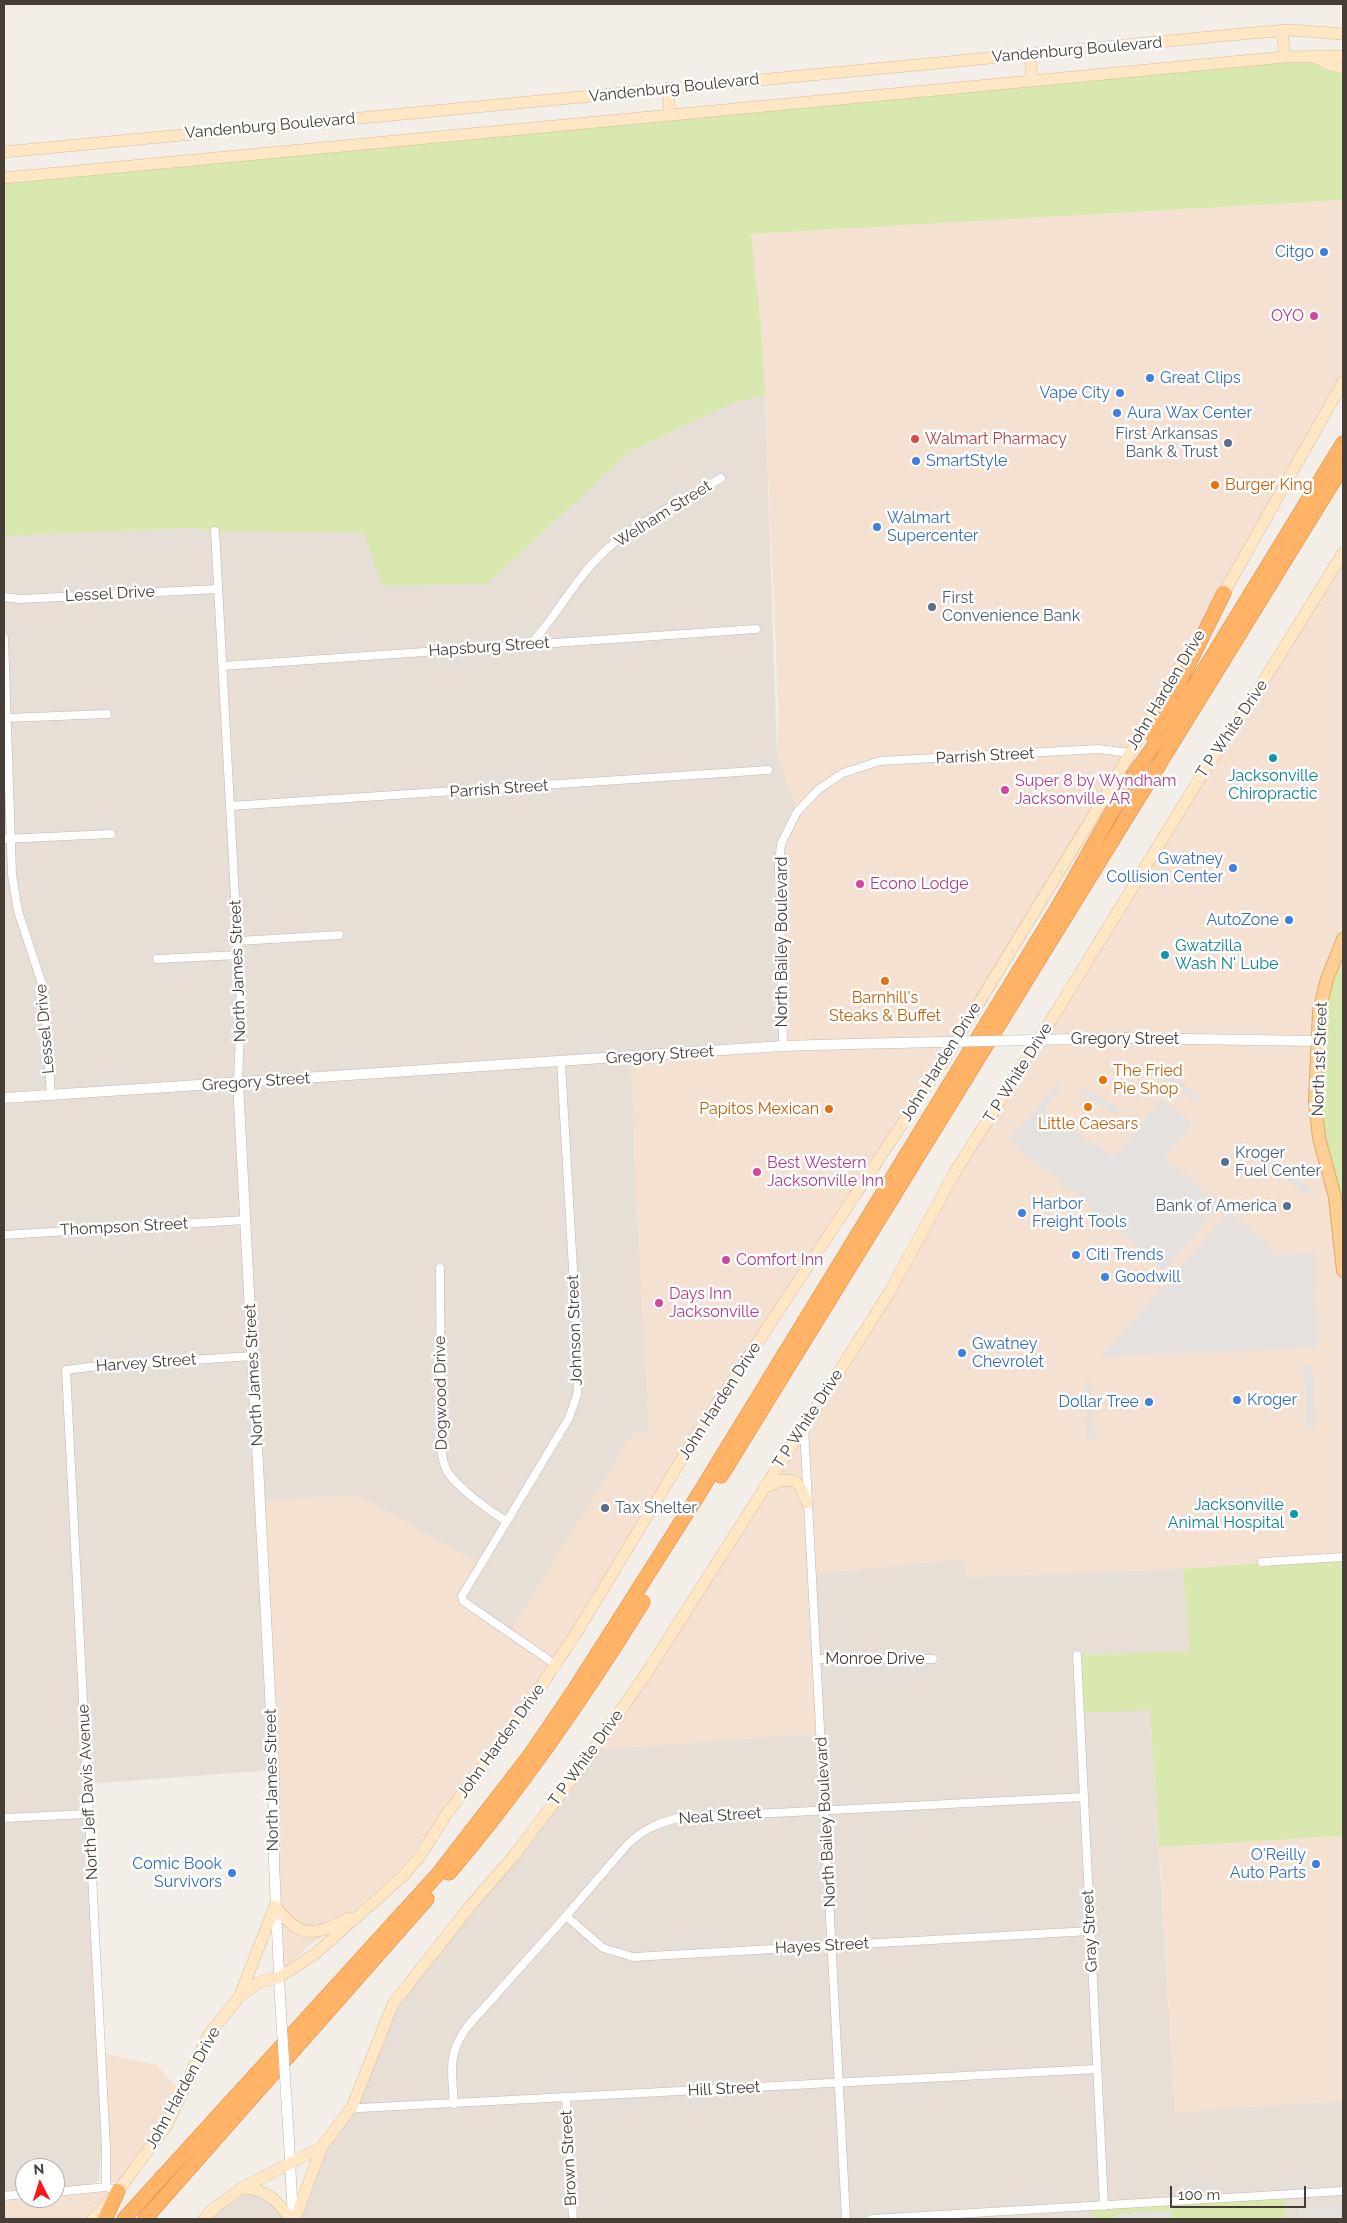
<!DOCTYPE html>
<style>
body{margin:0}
#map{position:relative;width:1347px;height:2223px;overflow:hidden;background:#f3eee7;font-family:Raleway,sans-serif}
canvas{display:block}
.frame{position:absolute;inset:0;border:5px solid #463d36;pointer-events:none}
.north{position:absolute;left:15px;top:2158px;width:50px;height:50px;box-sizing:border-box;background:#fff;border:1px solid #b5b1af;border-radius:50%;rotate:355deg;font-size:14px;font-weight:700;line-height:20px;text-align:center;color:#463d36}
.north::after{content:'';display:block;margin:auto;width:18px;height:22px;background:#fa171a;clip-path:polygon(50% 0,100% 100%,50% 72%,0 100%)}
.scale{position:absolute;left:1170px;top:2186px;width:136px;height:22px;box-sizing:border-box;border:2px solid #463d36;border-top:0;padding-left:6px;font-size:15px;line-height:18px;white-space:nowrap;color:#463d36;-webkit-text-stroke:4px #fff;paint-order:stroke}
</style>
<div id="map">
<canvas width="1347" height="2223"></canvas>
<div class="frame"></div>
<div class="north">N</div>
<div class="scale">100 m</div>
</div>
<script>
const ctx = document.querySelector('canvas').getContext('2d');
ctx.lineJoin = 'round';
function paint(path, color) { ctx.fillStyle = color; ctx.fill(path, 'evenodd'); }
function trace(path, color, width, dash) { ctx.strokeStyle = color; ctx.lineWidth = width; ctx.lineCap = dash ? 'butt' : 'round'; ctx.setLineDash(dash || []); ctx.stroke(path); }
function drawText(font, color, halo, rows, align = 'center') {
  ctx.font = font + ' Raleway,sans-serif'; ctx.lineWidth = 5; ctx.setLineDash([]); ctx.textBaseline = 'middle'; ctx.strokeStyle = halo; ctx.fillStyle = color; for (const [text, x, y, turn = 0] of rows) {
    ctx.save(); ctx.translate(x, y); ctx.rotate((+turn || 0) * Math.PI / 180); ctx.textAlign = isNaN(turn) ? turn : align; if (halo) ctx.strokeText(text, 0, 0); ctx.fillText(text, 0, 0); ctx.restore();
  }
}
const residential = new Path2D(`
 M765,395l12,357 20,60 -14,234 -134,388 -140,199 -46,-32 16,-37 -121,-69 -98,6 14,269 -187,14 17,321 -5,75 -23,10 -21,2v-24h-30v26l-21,2v-1660l188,-8 23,3 149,2 123,51 144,-133 103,-48z
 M964,1559l3,18 216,-8 7,82 -113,4 73,54 25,403 168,-11v118h-1048l98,-215 200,-254 229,-17 -10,-159z
 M242,2188l14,1 35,30h-87z`);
const commercial = new Path2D(`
 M1343,200v182l-214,371 -6,-1 -12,31 -43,72 -413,649 -181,275 -78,94 -67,59 -21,14 -30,32 -18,-477 98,-6 122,69 -18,32 47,37 124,-200h16l-14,-249 -4,-127 151,-11 -1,-202 16,-32 -20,-60 2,-31 -16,-373 -12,-114z
 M1343,553v1004l-160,12 -217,8 -2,-18 -152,15 10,159 -229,17 86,-129z
 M1343,1836v265l-168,11 -16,-265z
 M101,2053l56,12 21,24 -14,34 -44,60 -12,-1z
 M107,2189l6,2 -14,28h-95v-23l21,-2v4h30v-6z`);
const green = new Path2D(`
 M1343,56v144l-592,34 12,114 2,47 -31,8 -103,48 -144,133 -105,2 -18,-53 -149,-2 -23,-3 -188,8v-358z
 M1343,939v332l-23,-128 -1,-131z
 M1343,1557v279l-184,11 -9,-137 -71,3 -2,-58 113,-4 -7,-82z
 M1284,2195l2,24h-193l-2,-13z`);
const parking = new Path2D(`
 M1169,1073l31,23 -4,6 -32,-23z
 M1058,1084l4,4 -17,20 7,11 63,38 46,-58 31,24 -27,33 8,10 8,1 -3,4 7,2 7,6 3,8 3,-3 3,8 15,6 -3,3 8,2 -57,68 -45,-40 -13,-4 -11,-9 -8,-16 -3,3 -8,-13 -9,-2 2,-3 -8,-1 -5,-11 -8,-1 2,-4 -8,-1 -34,-30z
 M1080,1087l37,20 1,8 -38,-21z
 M1283,1164l30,27 -10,3 -30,-27z
 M1229,1212l40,32 5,11 40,-3 4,95 -217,10z
 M1312,1365l3,63 -9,1 -2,-63z
 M1091,1381l3,57 -7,1 -3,-57z
 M1343,2207v12h-45l-1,-10z
 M1171,2211v8h-53l-1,-5z`);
const minor = new Path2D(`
 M215,531l26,476 -3,76
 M4,597l16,2 197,-10
 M4,638l8,237 6,36 26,79 7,105
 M530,645c28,-31 46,-68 77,-96 29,-26 80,-50 114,-71
 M223,666l533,-37
 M7,718l100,-4
 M230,806l538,-36
 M4,839l107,-5
 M238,941l101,-6
 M157,959l82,-4
 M783,1046l-4,-181 2,-21 16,-32 22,-23 24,-16 37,-12 219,-12 30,4
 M4,1235l241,-15
 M440,1268l1,180c1,8 2,16 6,23 11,17 41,39 59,50
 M804,1427l42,792
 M1262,1562l81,-5
 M1077,1655l27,551
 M817,1659h116
 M556,1665l-93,-64 -1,-5 107,-178 8,-23 2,-22 -18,-311
 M4,1818l84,-4
 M566,1916l37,32 30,9 457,-26
 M566,2098l7,121
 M454,2104c-2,-34 -7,-49 13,-77l99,-111 61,-71c15,-15 31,-22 51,-27l405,-21
 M352,2107l7,1 737,-39
 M106,2187v-39l-40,-778 32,-4 155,-10
 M55,2192l51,-5 12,4
 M4,2196l21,-2
 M872,2219l471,-28`);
const tertiary = new Path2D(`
 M1123,1038l195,3
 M238,1083l36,687v93l6,134
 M4,1098l779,-52 68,-2
 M289,2141l4,78`);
const secondary = new Path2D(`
 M1282,30l3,27
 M1030,54l2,27
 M1314,57l16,8 13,3
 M668,88l2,27
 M4,152l1248,-119 40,-3 51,4
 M4,178l1281,-121 58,-1
 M1221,598l122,-216
 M764,1488l18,-8 13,1 5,6 7,16
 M275,1906c26,34 39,30 74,12
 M240,1995l35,-89
 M243,2188c24,1 34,13 48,31
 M93,2219l25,-28 49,-66 41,-89 31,-39 20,-15 19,-4 37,-24 88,-78 17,-20 26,-41 75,-99 56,-84 115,-190 249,-377 160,-262 83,-143
 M204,2219l9,-10 29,-21 80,-41 30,-40 41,-103 79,-100 41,-47 72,-95 61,-88 243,-381 66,-121 103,-163 145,-236 55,-83 85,-137
 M295,2219l27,-72`);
const primary = new Path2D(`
 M1343,939l-16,40 -8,33 -4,89 4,37 16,59 8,74`);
const motorway = new Path2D(`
 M1153,736l71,-143
 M721,1476l622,-1010
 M449,1873c72,-84 135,-176 194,-271
 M105,2219l13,-28
 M124,2219l314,-345 92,-119 43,-63 124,-195 361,-590 75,-132 47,-66 163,-266
 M145,2219l282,-320`);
const tertiaryBridge = new Path2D(`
 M851,1044l272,-6
 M280,1997l9,144`);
const markers = [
 [1324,252,5,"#3f7fe0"],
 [1314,316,5,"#d1479c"],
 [1150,378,5,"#3f7fe0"],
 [1120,393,5,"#3f7fe0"],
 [1117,413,5,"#3f7fe0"],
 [915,439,5,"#e0444e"],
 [1228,443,5,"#5c6f8a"],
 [916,461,5,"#3f7fe0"],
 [1215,485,5,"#e8710a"],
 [877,527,5,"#3f7fe0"],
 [932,607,5,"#5c6f8a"],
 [1273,758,5,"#0f9aa8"],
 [1005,790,5,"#d1479c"],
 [1233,868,5,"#3f7fe0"],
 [860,884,5,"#d1479c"],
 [1289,920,5,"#3f7fe0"],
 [1165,955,5,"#0f9aa8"],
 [885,981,5,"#e8710a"],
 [1103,1080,5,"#e8710a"],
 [1088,1107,5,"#e8710a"],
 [829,1109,5,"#e8710a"],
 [1225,1162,5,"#5c6f8a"],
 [757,1172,5,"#d1479c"],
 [1287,1206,5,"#5c6f8a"],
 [1022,1213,5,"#3f7fe0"],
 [1076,1255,5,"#3f7fe0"],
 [726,1260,5,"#d1479c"],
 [1105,1277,5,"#3f7fe0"],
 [659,1303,5,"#d1479c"],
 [962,1353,5,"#3f7fe0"],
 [1237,1400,5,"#3f7fe0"],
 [1149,1402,5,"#3f7fe0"],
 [605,1508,5,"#5c6f8a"],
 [1294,1514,5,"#0f9aa8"],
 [1316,1864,5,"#3f7fe0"],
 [232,1873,5,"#3f7fe0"]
];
const streetNames = [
 ["Vandenburg Boulevard",1077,50,-5],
 ["Vandenburg Boulevard",674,88,-6],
 ["Vandenburg Boulevard",270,126,-5],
 ["Welham Street",663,514,-32],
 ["Lessel Drive",110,594,-3],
 ["Hapsburg Street",489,647,-4],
 ["John Harden Drive",1166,690,-59],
 ["T P White Drive",1232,729,-56],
 ["Parrish Street",985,756,-3],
 ["Parrish Street",499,789,-4],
 ["North Bailey Boulevard",782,942,-90],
 ["North James Street",238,971,-92],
 ["Lessel Drive",45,1029,-95],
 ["Gregory Street",1125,1039],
 ["Gregory Street",660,1055,-4],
 ["North 1st Street",1320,1059,-88],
 ["John Harden Drive",941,1062,-58],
 ["T P White Drive",1018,1073,-58],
 ["Gregory Street",256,1082,-4],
 ["Thompson Street",124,1227,-3],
 ["Johnson Street",575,1330,-92],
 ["Harvey Street",146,1363,-4],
 ["North James Street",254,1375,-93],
 ["Dogwood Drive",441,1393,-91],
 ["John Harden Drive",720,1401,-57],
 ["T P White Drive",808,1419,-57],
 ["Monroe Drive",875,1659],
 ["John Harden Drive",501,1741,-54],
 ["T P White Drive",586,1758,-54],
 ["North James Street",272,1780,-91],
 ["North Jeff Davis Avenue",88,1792,-93],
 ["Neal Street",720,1816,-4],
 ["North Bailey Boulevard",826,1822,-93],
 ["Gray Street",1090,1931,-93],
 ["Hayes Street",822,1946,-3],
 ["John Harden Drive",183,2088,-61],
 ["Hill Street",724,2089,-3],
 ["Brown Street",569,2158,-93]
];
const shopNames = [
 ["Citgo",1314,252,"right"],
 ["Great Clips",1160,378],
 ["Vape City",1110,393,"right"],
 ["Aura Wax Center",1127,413],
 ["SmartStyle",926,461],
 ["Walmart",887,518],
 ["Supercenter",887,536],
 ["Gwatney",1223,859,"right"],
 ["Collision Center",1223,877,"right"],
 ["AutoZone",1279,920,"right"],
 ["Harbor",1032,1204],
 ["Freight Tools",1032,1222],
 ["Citi Trends",1086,1255],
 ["Goodwill",1115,1277],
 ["Gwatney",972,1344],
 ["Chevrolet",972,1362],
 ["Kroger",1247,1400],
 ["Dollar Tree",1139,1402,"right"],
 ["O'Reilly",1306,1855,"right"],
 ["Auto Parts",1306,1873,"right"],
 ["Comic Book",222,1864,"right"],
 ["Survivors",222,1882,"right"]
];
const hotelNames = [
 ["OYO",1304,316,"right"],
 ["Super 8 by Wyndham",1015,781],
 ["Jacksonville AR",1015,799],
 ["Econo Lodge",870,884],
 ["Best Western",767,1163],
 ["Jacksonville Inn",767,1181],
 ["Comfort Inn",736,1260],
 ["Days Inn",669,1294],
 ["Jacksonville",669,1312]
];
const serviceNames = [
 ["First Arkansas",1218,434,"right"],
 ["Bank & Trust",1218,452,"right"],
 ["First",942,598],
 ["Convenience Bank",942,616],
 ["Kroger",1235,1153],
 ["Fuel Center",1235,1171],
 ["Bank of America",1277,1206,"right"],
 ["Tax Shelter",615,1508]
];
const healthNames = [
 ["Walmart Pharmacy",925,439]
];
const foodNames = [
 ["Burger King",1225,485],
 ["Barnhill's",885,998,"center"],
 ["Steaks & Buffet",885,1016,"center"],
 ["The Fried",1113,1071],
 ["Pie Shop",1113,1089],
 ["Papitos Mexican",819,1109,"right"],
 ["Little Caesars",1088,1124,"center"]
];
const cultureNames = [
 ["Jacksonville",1273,776],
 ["Chiropractic",1273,794],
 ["Gwatzilla",1175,946,"left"],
 ["Wash N' Lube",1175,964,"left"],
 ["Jacksonville",1284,1505,"right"],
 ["Animal Hospital",1284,1523,"right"]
];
paint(residential, '#e7ded5');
paint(commercial, '#f5e1d2');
paint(green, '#d8e8af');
paint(parking, '#e4e1df');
trace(minor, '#c2b7ac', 9);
trace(tertiary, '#c2b7ac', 11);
trace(secondary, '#d7bc99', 12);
trace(primary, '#e4a864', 14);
trace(motorway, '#de8437', 15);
trace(minor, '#fff', 8);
trace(tertiary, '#fff', 10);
trace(secondary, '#ffe7c6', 11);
trace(primary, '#fecf95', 12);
trace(motorway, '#feb367', 14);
trace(tertiaryBridge, '#c2b7ac', 11, []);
trace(tertiaryBridge, '#fff', 10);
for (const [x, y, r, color] of markers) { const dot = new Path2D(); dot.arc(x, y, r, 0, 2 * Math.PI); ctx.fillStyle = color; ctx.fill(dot); trace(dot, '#fff', 2); }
drawText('16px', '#463d36', '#fff', streetNames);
drawText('16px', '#366cbe', '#fff', shopNames, 'left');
drawText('16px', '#b23c85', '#fff', hotelNames, 'left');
drawText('16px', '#4e5e75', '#fff', serviceNames, 'left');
drawText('16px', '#be3a42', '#fff', healthNames, 'left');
drawText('16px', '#c56008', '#fff', foodNames, 'left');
drawText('16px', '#0d838f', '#fff', cultureNames);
</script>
